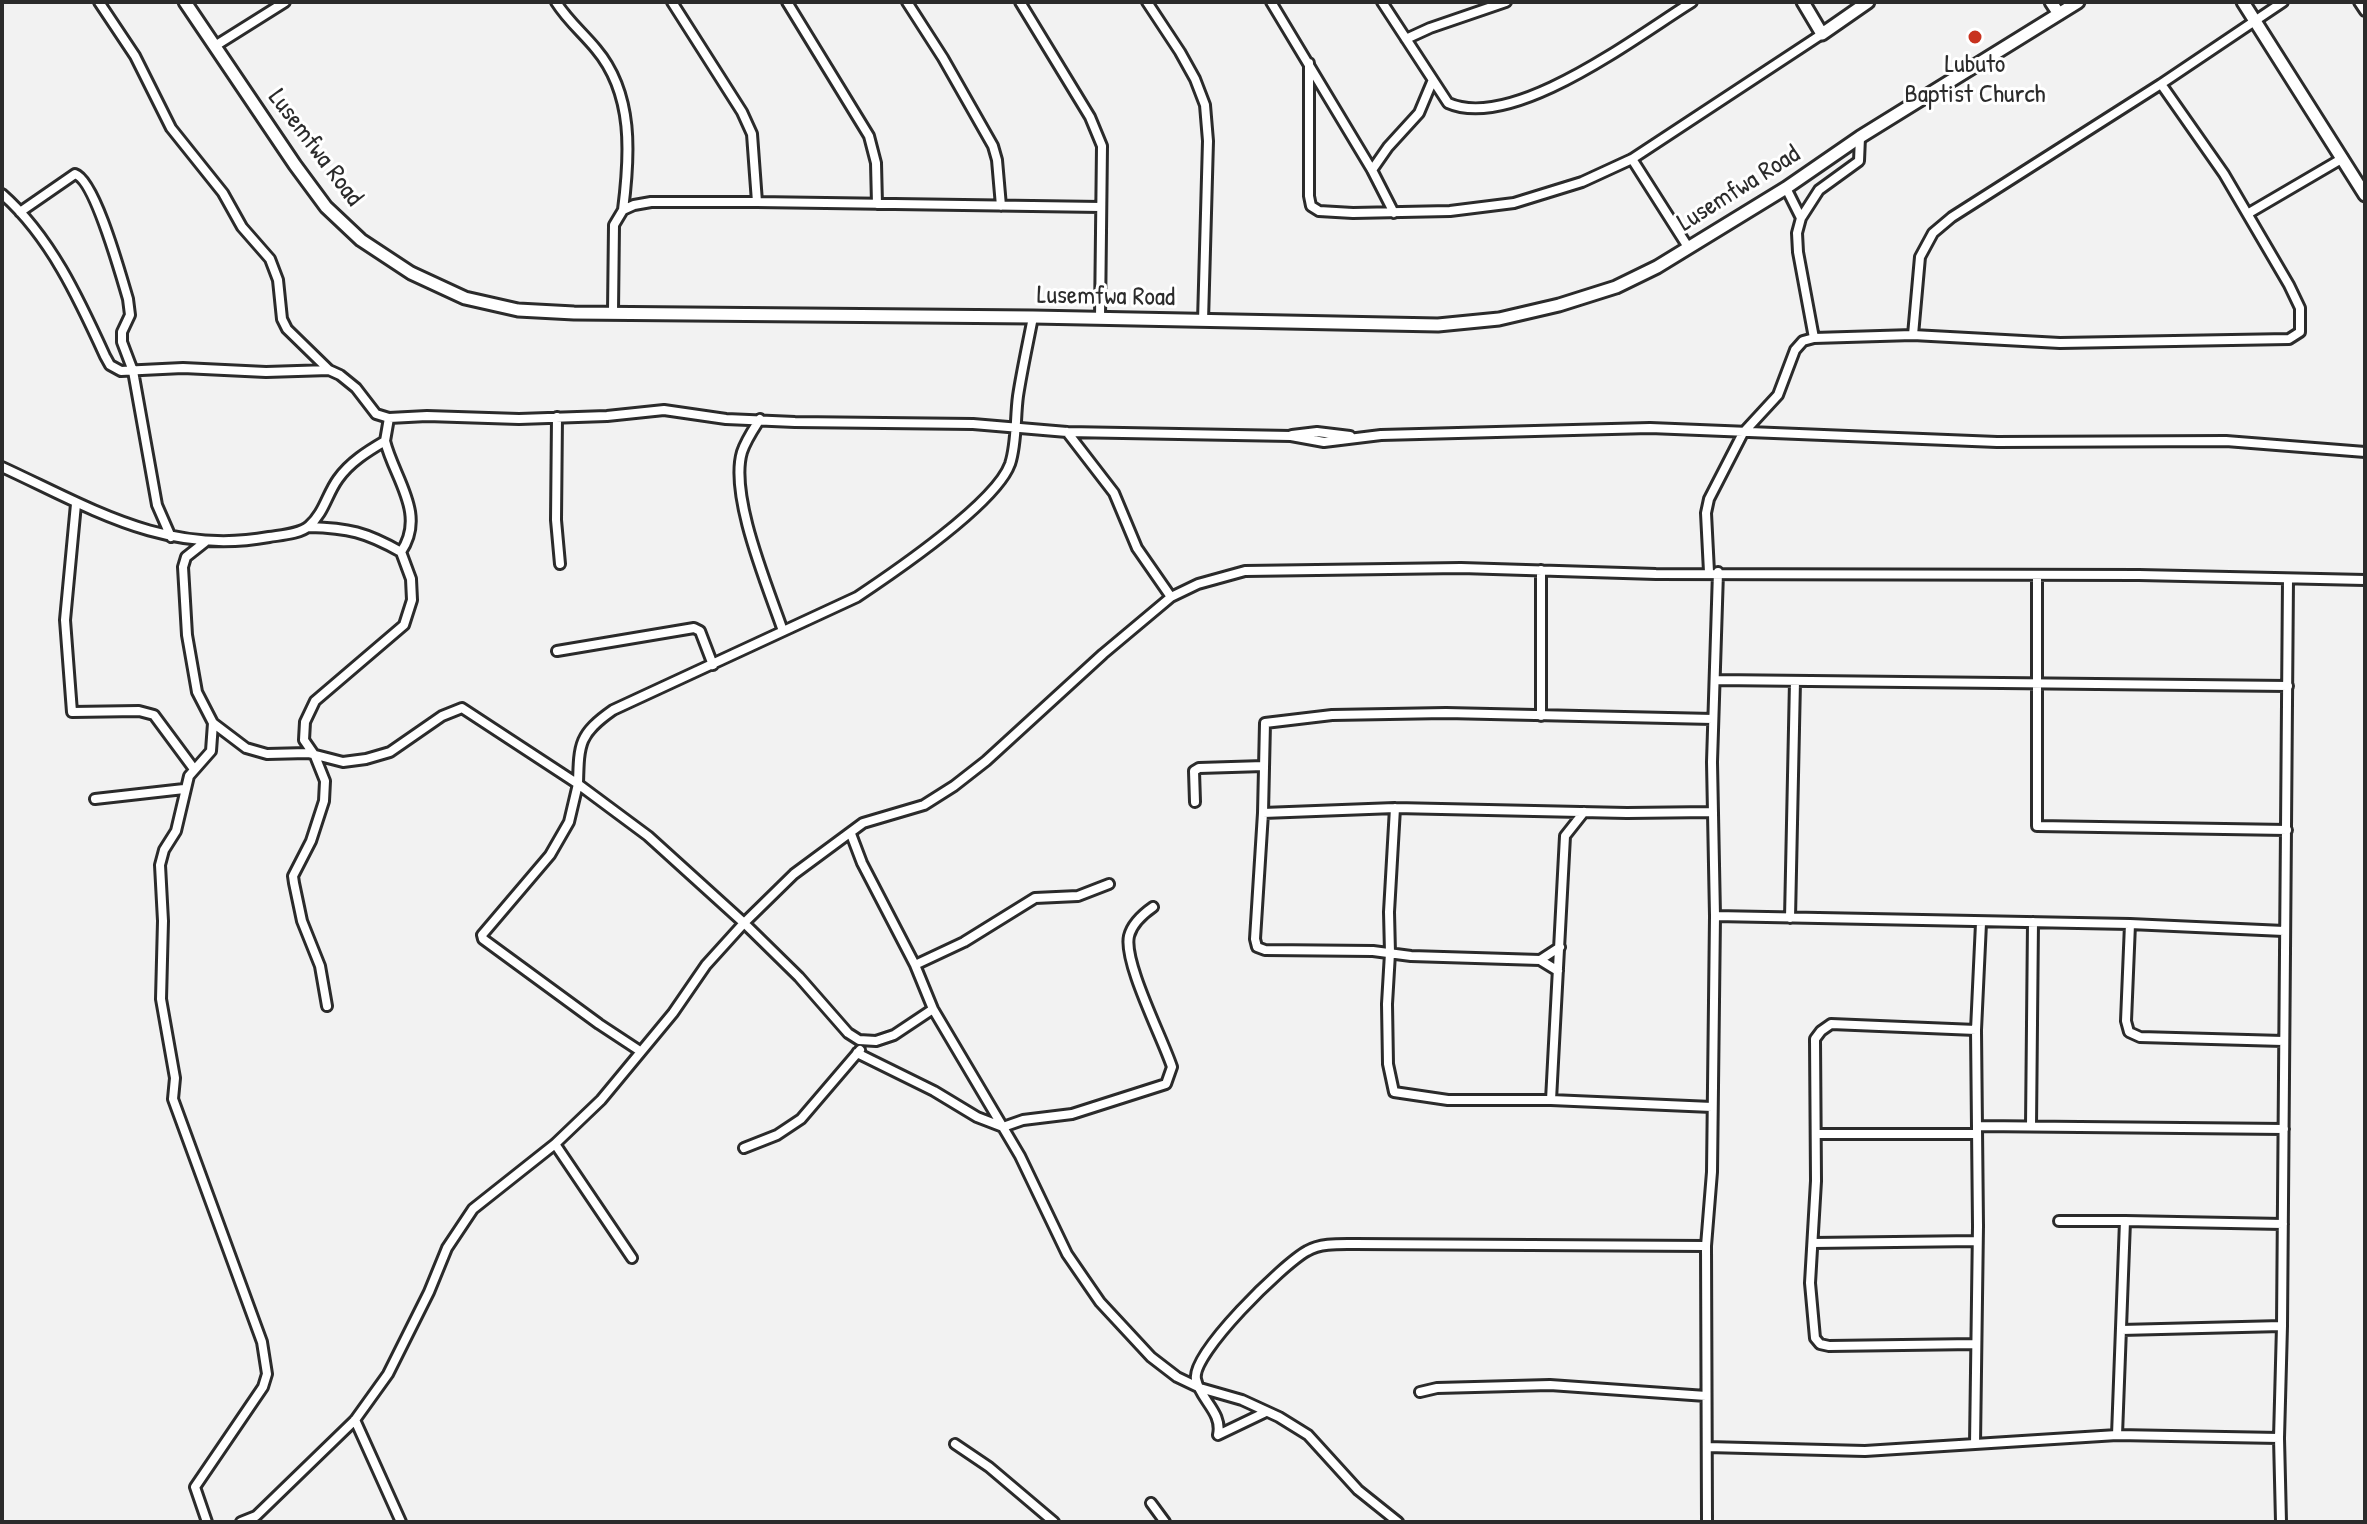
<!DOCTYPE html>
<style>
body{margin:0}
#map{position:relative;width:2367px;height:1524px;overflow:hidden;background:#f2f2f2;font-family:"Patrick Hand",sans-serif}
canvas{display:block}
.frame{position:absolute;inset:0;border:4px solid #2b2b2b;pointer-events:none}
</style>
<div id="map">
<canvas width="2367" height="1524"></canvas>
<div class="frame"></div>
</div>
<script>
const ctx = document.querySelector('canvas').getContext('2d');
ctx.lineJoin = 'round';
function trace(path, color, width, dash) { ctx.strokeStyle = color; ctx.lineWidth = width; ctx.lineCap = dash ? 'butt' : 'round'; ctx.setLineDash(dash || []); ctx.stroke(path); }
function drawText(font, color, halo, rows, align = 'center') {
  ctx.font = font + ' "Patrick Hand",sans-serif'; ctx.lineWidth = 6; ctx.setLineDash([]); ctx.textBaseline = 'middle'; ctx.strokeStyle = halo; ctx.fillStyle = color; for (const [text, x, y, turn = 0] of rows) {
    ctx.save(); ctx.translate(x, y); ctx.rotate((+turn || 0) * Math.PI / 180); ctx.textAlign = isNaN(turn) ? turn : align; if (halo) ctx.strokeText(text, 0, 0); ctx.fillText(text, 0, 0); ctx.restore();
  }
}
const street = new Path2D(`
 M99,2l36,54 36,72 52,65 19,34 28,32 8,21 4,39 5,10 42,41
 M556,2c12,19 27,31 40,47 38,45 34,106 27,161
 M672,2l70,110 10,22 5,68
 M787,2l82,134 7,27 1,41
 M907,2l36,56 50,88 4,14 4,46
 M1020,2l70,115 12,29 -2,172
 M1147,2l33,50 15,27 10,26 3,36 -5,180
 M1271,2l101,168 22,43
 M1382,2l66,101c65,29 189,-67 244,-101
 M2359,2l6,9
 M1406,39l24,-11 76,-26
 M215,46l70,-44
 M1309,63v133l2,10 8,5 34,2 97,-2 64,-8 68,-21 50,-23 190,-125
 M1632,159l56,88
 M1372,170l16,-23 31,-34 13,-31
 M1786,188l15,30 -4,15 1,19 16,86
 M2,194c48,42 77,105 103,162l5,9 11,6 62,-3 83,4 63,-2 11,5 16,13 20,26 13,4
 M20,212l55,-38c20,6 46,102 53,125l2,16 -8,17v10l11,29 24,134 14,32
 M2249,213l94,-55
 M1801,218l18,-28 40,-29 1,-24
 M613,311l1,-86 9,-15 11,-5 17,-3h106l344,5
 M1033,317c-5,26 -11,53 -15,79 -3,22 -1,47 -8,68 -14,39 -117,109 -153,133l-244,113c-34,24 -34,33 -35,74l70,52 96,87 50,-49 69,-51 61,-18 30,-19 32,-25 117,-107 68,-57 27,-13 47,-13 216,-3 195,6 483,1 226,5
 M1913,335l7,-78 13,-24 19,-16 209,-133 122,-82
 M557,417l-1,103 4,44
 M760,419c-7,11 -14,21 -18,33 -13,44 26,135 41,179
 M1067,432l47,61 23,55 34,49
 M1292,435l25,-3 33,4
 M385,441c9,37 42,73 16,111
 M2,467c89,41 164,89 267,70 12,-2 31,-3 40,-11 15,-13 18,-32 29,-47 12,-17 30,-28 47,-38l4,-23 38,-2 92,3 88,-3 57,-6 62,9 69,3 178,2 94,8 224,4 33,6 57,-7 269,-7 347,14 229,-1 139,11
 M76,504l-11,116 7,92 67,-1 15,4 40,54
 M309,527c39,1 57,5 92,25l10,27 1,21 -8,25 -89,76 -10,21 -1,18 11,16 10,25 -1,20 -13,40 -18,35 1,7 8,38 18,45 7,40
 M205,542l-19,15 -3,10 4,68 10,57 16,31 33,25 21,6 41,-1 35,9 23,-3 24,-7 52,-36 20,-8 116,76 -9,38 -19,33 -68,80 1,4 116,85 41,27
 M1541,570v146
 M1709,572l-3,-59 3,-14 34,-66 35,-38 17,-45 8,-9 11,-3 99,-3 147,8 229,-4 11,-7v-24l-11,-23 -65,-111 -63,-90
 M2037,577v249l250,4
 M557,651l137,-23 6,3 13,34
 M1715,680l573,6
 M95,799l89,-10
 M1195,802l-1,-31 5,-3 65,-2
 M1395,808l-6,104 1,41 -3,51 1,60 6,28 54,8h103l161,7
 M1263,813l132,-5 232,5 85,-1
 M851,834l11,29 53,102 18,44 87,147 47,98 33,48 51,55 26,20 23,11 42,12 37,17 29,18 50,55 40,32
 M1715,916l415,8 154,7
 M1790,918l5,-237
 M2130,924l-4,97 3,11 11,5 143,4
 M1540,960l20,-13
 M915,965l49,-23 71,-44 43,-2 31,-12
 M1558,971l-18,-11 -129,-4 -38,-5 -108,-1 -8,-3 -2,-8 8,-126 2,-90 67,-8 114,-2 267,6
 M1976,1030l-145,-6 -10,7 -6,8 1,142 -6,102 5,55 5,6 9,2 147,-2
 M857,1053l77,38 43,26 26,10 20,-7 49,-6 94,-30 6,-17c-9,-28 -49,-105 -43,-131 3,-12 14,-22 24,-29
 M1551,1100l14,-264 19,-24
 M1978,1126l306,3
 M2031,1126l2,-204
 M1817,1134h160
 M555,1144l77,114
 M744,1148l33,-13 24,-16 59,-69
 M2059,1221h66l-8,214
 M2125,1221l158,3
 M1813,1243l164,-2
 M2121,1330l161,-4
 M1420,1392l17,-4 113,-3 156,11
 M1266,1412l-48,23c5,-23 -18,-35 -22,-56 -5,-25 87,-115 111,-128 13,-8 33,-7 48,-7l351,2
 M355,1420l46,102
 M955,1444l34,23 65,55
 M1975,1444l142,-9 162,3
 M1707,1447l158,4 110,-7 3,-218 -2,-196 5,-107
 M1151,1503l14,19
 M207,1522l-12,-35 68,-100 4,-13 -5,-32 -89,-243 2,-21 -14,-79 2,-78 -3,-56 4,-15 12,-19 13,-55 22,-25 2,-28
 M241,1522l15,-6 99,-96 33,-46 41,-82 18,-44 26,-39 82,-65 46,-44 72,-87 33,-48 38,-42 55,54 49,56 11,7 17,1 18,-6 39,-26
 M1707,1522l-1,-276 6,-74 3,-256 -3,-154 6,-190
 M2281,1522l-2,-84 3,-112 6,-747`);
const secondary = new Path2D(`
 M185,2l110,163 31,42 35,33 50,33 54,25 53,12 56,3 459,4 405,8 61,-6 60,-14 57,-18 41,-20 129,-79 74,-51 218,-135
 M1803,2l19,32 46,-32
 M2051,2l8,12
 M2243,2l122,193`);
const markers = [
 [1975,37,8,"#c8321e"]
];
const poiNames = [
 ["Lubuto",1975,65],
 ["Baptist Church",1975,95]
];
const streetNames = [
 ["Lusemfwa Road",315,148,53],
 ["Lusemfwa Road",1739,189,-32],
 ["Lusemfwa Road",1106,297,1]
];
trace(street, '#2b2b2b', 14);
trace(secondary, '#2b2b2b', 17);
trace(street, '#fff', 8);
trace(secondary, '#fff', 11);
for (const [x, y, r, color] of markers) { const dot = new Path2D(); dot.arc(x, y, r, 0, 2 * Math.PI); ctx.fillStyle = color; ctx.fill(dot); trace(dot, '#fff', 3); }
drawText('26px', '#2b2b2b', '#fff', poiNames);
drawText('26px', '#2b2b2b', '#fff', streetNames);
</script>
